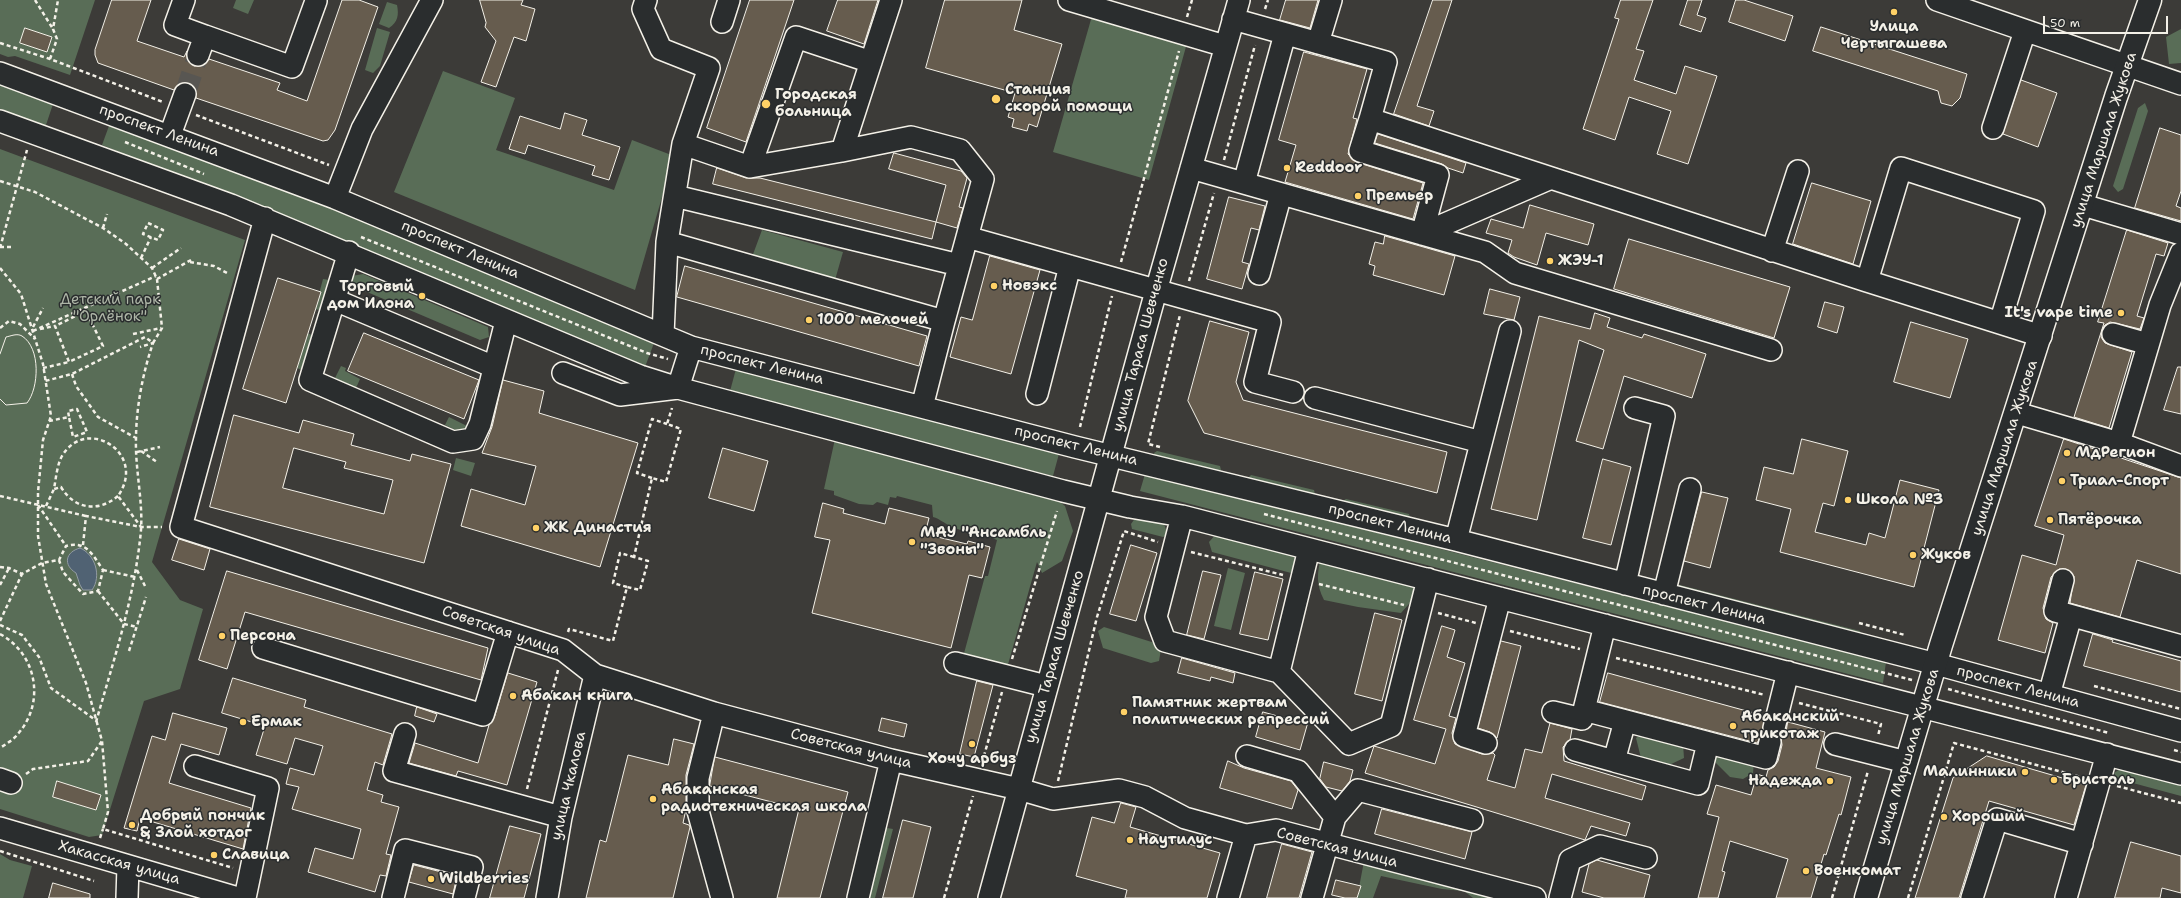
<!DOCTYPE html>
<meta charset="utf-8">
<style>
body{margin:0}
#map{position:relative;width:2181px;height:898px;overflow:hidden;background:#3c3b38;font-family:"Shantell Sans",sans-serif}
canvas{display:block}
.scale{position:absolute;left:2043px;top:16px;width:125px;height:18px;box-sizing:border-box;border:2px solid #f4f1e8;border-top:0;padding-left:5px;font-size:12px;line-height:14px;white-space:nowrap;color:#f4f1e8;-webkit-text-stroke:3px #2a2d2e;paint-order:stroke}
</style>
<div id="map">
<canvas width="2181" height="898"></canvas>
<div class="scale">50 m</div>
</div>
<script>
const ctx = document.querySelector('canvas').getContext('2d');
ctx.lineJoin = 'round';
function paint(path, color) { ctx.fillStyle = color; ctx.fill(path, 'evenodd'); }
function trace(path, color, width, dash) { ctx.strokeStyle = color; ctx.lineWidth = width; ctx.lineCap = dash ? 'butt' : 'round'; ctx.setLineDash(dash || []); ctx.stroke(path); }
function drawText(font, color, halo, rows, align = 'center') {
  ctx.font = font + ' "Shantell Sans",sans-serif'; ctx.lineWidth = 3; ctx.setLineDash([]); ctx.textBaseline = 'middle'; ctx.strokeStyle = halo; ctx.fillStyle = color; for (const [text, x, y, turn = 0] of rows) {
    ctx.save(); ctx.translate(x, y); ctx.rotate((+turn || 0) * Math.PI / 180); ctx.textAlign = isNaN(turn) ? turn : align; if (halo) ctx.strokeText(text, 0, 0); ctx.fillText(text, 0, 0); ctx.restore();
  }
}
const green = new Path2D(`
 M0,0h95l-25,75 -55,-19 -7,1 -8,-3z
 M236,0h18l-6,14 -15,-6z
 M387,2l10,3c2,10 1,17 -8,23l-10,-4z
 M1092,16l95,27 -38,137 -96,-28z
 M377,28l13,4 -10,34 -7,7 -8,-3z
 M2181,29v34l-12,1 -3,-27z
 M443,71l72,27 -19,52 118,40 18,-50 42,16 -39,134 -241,-98z
 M0,77l56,18 -11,33 -45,-15z
 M2145,103l3,8 -25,78 -5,3 -5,-6 25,-78z
 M113,115l544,220 -12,32 -543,-222z
 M0,149l245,91 -93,322 28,38 23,9 -23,80 -36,12 -42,134 -13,2 -89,-28z
 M762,230l81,22 -8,28 -83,-23z
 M363,274l125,53 1,10 -9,3 -127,-54 -1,-10z
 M323,279l7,1 -8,27 -3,3 -4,-1z
 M307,333l7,3 -12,34 -5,-2z
 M737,365l323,85 -7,26 -324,-81z
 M341,366l5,2 -1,3 15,8 -4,9 -21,-10z
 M449,417l18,9 3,-5 4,3 -10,10 -19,-9z
 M835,439l220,59 10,8 8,25 -11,30 -20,12 -5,-11 -30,106 -44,-11 22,-81h3l9,-36c-15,-7 -33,-7 -47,-14 -6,-3 -10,-7 -17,-9l-1,-12 -35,-9 -1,2 -6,-1 -2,8 -11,-3 -4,3 -14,-1 -25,-9v-4l-10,-2z
 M1157,451l63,15 1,4 -3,2 -63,-15 -1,-4z
 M456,458l19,5 -4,13 -18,-6z
 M1145,474l741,188 -3,21 -743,-192z
 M1251,475l63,15 1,4 -3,3 -63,-16v-4z
 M1346,499l63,15 1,4 -3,3 -63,-16 -1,-4z
 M1136,517l28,7 4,11 -5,2 -31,-8 -1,-5z
 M1217,533l84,22 -6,19 -83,-22 -3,-10z
 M1321,557l93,24 2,15 -15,17 -43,-6 -34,-7c-8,-16 -7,-26 -3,-43z
 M1228,568l17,5 -14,57 -17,-4z
 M1676,584l184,47 1,3 -186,-44z
 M1104,627l54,17 3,5 -2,12 -8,2 -48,-15 -5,-17z
 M1647,730l36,14 1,14 -15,7 -27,-3 -6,-24z
 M1714,754l40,8 -1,11 -10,6 -13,-2 -18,-18z
 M2120,769l61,16v11l-63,-17 -4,-6z
 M881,827l12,2 -18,69h-7z
 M0,854l10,6 22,6 -9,32h-23z
 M1365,856l158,42h-50l-9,-7 -22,-2 -61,-13 -8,22h-16z`);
const water = new Path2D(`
 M80,548c15,6 22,28 12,42h-9l-3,-5 -4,-12c-13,-8 -11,-21 4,-25z`);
const building = new Path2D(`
 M112,0h39l-14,41 47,16 3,-6 2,11 5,4 11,-2 4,-5 71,24 -3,7 30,11 35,-101h17l19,7 -43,123 -7,10 -5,1 -127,-43 -2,-11 -5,-4 -11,2 -4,5 -76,-27 -3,-8v-5z
 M480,0h43l-2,5 14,4 -9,32 -12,-4 -18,50 -15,-5 15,-41 -11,-14 1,-4z
 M750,0h44l-48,142 -39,-14z
 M838,0h40l-14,44 -37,-13z
 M945,0h77l-8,30 48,14 -25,83 -8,-3 -2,7 -15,-4 2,-8 -6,-2 7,-24 -89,-25z
 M1286,0h32l-8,28 -30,-8z
 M1433,0h19l-35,106 17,5 -5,15 -35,-12z
 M1621,0h32l-17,49 8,2 -10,29 42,14 9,-28 32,10 -29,88 -31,-10 14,-43 -42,-14 -14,43 -32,-11 36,-110 -4,-1z
 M1688,0h14l-5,15 9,3 -5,14 -21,-7z
 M1736,0h8l49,16 -8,25 -56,-19z
 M1821,27l146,47 -7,24 -8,8 -11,-3 -3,-12 -125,-40z
 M25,28l27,9 -5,15 -27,-9z
 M1304,52l63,17 -14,49 4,1 -9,35 8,8 67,21 -10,36 -128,-37 11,-37 -17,-5z
 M2021,80l36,13 -19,54 -35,-13z
 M565,113l22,7 -5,15 38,12 -11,33 -17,-5 3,-9 -67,-21 -3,9 -16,-5 11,-33 40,13z
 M2160,128l21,7v56l-5,15 5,2v13l-46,-13z
 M1378,134l88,29 -3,10 -15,-5 -6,-4 -67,-21z
 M894,153l67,18 6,7 -8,29 4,1 -6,20 -21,-6 10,-37 -57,-16z
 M717,168l29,10h14l176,44 -4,17 -219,-55z
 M1812,183l59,18 -18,63 -60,-20z
 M1229,197l36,9 -6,24 -8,-2 -9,34 7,2 -7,25 -35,-10z
 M1530,205l64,19 -6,21 -42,-12 -9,32 -23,-8 -6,-4 4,-13 -26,-7 5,-14 32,9z
 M2127,230l41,13 -4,13 -8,-2 -19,62 7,2 -4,11 -30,-7 -5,3 -3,5 -1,7 4,6 27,9 -23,76 -35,-11 30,-94 -6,-1z
 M1385,236l70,20 -11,39 -71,-20 2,-9 -6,-2 6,-22 8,2z
 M1629,239l161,48 -16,51 -160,-49z
 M990,256l50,14 -29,104 -61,-17 11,-40 11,3z
 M685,266l242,70 -8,30 -242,-69z
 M278,278l43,14 -35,111 -43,-14z
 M1490,289l30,8 -6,23 -30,-6z
 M1825,302l19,5 -7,26 -19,-6z
 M1595,313l15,5 -3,9 35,11 2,-4 62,20 -14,44 -68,-22 -21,73 -27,-8 28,-91 -25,-10 -42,180 -46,-11 48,-193 51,13z
 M1210,321l39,11 -13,50 7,18 204,52 -10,41 -233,-60 -16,-32z
 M1911,322l57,17 -18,59 -56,-16z
 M364,333l115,47 -15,39 -116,-48z
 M2178,367h3v47l-17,-4z
 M503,380l41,11 -5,22 99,30 -38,124 -139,-41 10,-37 54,16 11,-39 -54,-13 10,-26z
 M234,415l65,18 4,-13 51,14 -3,11 59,16 2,-7 39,10 -27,99 -214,-56zM294,448l52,14 -2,6 49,12 -9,34 -101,-26z
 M1802,439l46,12 -14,55 -11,-3 -8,29 51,13 3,-12 16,5 15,-58 39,10 -25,97 -134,-35 11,-43 -35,-9 8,-33 29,7z
 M2064,439l117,39v96l-44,-14 -17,57 -50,-14 4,-27 -8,-7h-7l-8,8 -8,31 3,11 7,4 -8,30 -47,-13 24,-85 34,10 8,-30 -29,-9z
 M723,448l45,13 -14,50 -45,-13z
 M1603,459l28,8 -20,78 -28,-7z
 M1702,492l26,6 -18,70 -26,-7z
 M823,503l21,6 -1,4 42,11 4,-16 40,10 -4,16 42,10 1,-3 22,6 -8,31 -13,-3 -18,73 -139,-35 18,-73 -15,-3z
 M179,539l31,10 -6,21 -32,-10z
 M1131,545l26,8 -21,68 -26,-7z
 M227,571l261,77 -7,32 -236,-68 -18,57 -28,-9z
 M1203,571l18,4 -17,64 -17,-4z
 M1255,572l28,7 -15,61 -28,-6z
 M1375,613l27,7 -20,81 -27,-7z
 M1442,626l13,4 -8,27 18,6 -16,53 7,2 -4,15 3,11 27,10 11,-1 2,2 -8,25 28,8 10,-39 17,4 8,-30 22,6 -2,11 -7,7 1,14 82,25 -4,14 -90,-26 -7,24 85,25 -4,13 -35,-10 -6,14 -220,-67 9,-27 61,18 11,-35 -32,-9z
 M2093,634l20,6 -1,2 69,19v31l-97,-26z
 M1501,641l20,5 -24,92 -7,-6 -12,-4z
 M1182,658l53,15 -2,10 -22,-6 -1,4 -32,-8z
 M508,673l29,9 -30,103 -49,-14 -2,5 -47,-13 6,-20 63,20 11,-38 5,-7z
 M1608,673l157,43 -2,17 -6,10 -157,-41z
 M233,678l73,22 -2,7 88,27 -9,31 -8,-3 -8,28 16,5 -2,7 18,5 -13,47 5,1 -5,21 -6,-1 -5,17 -67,-20 7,-24 38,11 8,-30 -69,-20 7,-22 -13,-3 4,-16 24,7 9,-29 -28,-8 -8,26 -31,-9 9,-29 -43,-13z
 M977,681l16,4 -19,72 -14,-3z
 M417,707l20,7 -3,8 -19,-6z
 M1263,712l29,8v-2l16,4 -8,28 -44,-13z
 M173,713l54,15 -8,27 -38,-11 -12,39 82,25 -8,41 -103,-31 -3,13 -13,-3 28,-92 13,4z
 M882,718l25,6 -3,13 -25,-6z
 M1788,722l37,10 -9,36 35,9 -10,38 -2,-1 -13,41 -2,-1 -13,44h-35l12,-39 -58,-18 -8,30 3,1 -7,26h-20l21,-81 -12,-3 9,-29 35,10 6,-21 9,3 2,-7 6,-3 4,-6 4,-16 -1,-8 5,-6z
 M674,739l20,5 -8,31v34l-3,14 6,2 1,2 -17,71h-87l14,-58 6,2 22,-87 40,10z
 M1987,756l99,29 -12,40 -85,-24 -30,97h-44l38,-120z
 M715,757l133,35 -28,106h-43l22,-89 -89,-23z
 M1228,761l16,7 47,13 7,9 -6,19 -72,-21z
 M1324,762l29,8 -3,11 -8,10 -16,-4 -6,-8z
 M57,781l44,14 -5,15 -43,-13z
 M1121,803l15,4 -6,20 90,26 -13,45h-82l2,-8 -51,-14 16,-59 22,6z
 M1382,809l90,23 -7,27 -90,-25z
 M903,820l28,7 -18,71h-30z
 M510,826l31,8 -17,64h-34z
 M2131,842l50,14v37l-19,-5 -2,10h-45z
 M1282,844l30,8 -13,46h-32z
 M1597,860l53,15 -6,23h-40l-22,-6 7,-28z
 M414,865l43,11 -4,18 -44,-12z
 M1336,880l25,6 -4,12h-12l-13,-3z
 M53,883l37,11v4h-41z`);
const minorTunnel = new Path2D(`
 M185,94l13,-39`);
const path = new Path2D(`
 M35,0l18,29
 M1265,9l3,-9
 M1187,17l5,-17
 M0,43l50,16 113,43
 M50,59l7,-20 -4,-10 5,-29
 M196,115l133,50
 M125,142l79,32
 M1224,160l31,-115
 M0,181l35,11 68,36 23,16 26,24 5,11 5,49 -9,15 -8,-6 -73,37 -27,7
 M148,223l15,7 -5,10 -15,-6z
 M103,228l4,-14
 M361,237l286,116 21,6
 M0,247h13
 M0,248l27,-98
 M141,258l10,-21
 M190,262l24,4 13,7
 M1121,262l58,-211
 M0,268l21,26 22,70 8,52 -8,24 -5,52v44l8,48 40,99 16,58 6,71 -5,17 130,39
 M152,268l29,-20
 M157,279l34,-19
 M1189,281l25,-88
 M86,311l17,35 -34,16 -14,-36z
 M33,327l10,-19
 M0,328l9,-7 11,3 15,15
 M40,329l15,-3
 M33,331l123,-55
 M133,334l28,-6
 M43,368l26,-6
 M72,374l4,12 22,31 38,21
 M49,421l20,-4 -1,-6 9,-2 10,23 -14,5 -4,-20
 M1080,427l32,-131
 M1160,447l-12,-3 32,-129
 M141,451l16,11
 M137,452l23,-5
 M652,478l-15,-5 15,-54 15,5
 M0,496l86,20
 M118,496c-20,17 -44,13 -57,-9l-7,2c2,-11 3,-24 8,-33 24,-41 86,-3 56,40l23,31
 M38,505l28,41
 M46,506l8,-17
 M1264,514l648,166
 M83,545l3,-29 55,11h21
 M1191,552l92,23
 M0,567l9,1 13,6 20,-11 17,-3 7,-14c20,-6 27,9 37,24l-5,21 -15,3 -20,-22 -4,-12
 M103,570l32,7
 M137,570l8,16
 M1319,584l85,21
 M0,585l9,-17
 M627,587l-14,-4 7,-30 14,4
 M98,591l26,33 13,3
 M1438,613l38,10
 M0,621l22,-47
 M1859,623l46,12
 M0,625l22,10 17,22 12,31 43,31
 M1510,631l70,18
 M568,632l1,-3 44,12 14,-54 13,3 8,-29 -14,-4 18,-79 14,4 15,-53 -14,-5 5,-16
 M0,634c37,20 46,69 17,101 -4,5 -11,9 -17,13
 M129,651l17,-54
 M1616,658l149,37
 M1012,659l45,-148
 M2094,686l87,23
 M1948,689l161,44
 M1799,703l82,21 -3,12
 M96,722c18,-63 39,-126 45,-192 2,-30 -6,-61 -5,-91 0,-31 7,-67 17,-96l-13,4
 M2174,750l7,2
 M982,763l20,-71
 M26,774l7,-5 55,-8 14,-20
 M1058,781l39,-164 27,-86 34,11
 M2117,786l64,17
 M527,789l31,-119
 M100,838l3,-9
 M0,851l94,30
 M944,898l29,-102
 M1832,898l36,-127
 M1908,898l46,-155 127,34`);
const minor = new Path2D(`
 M184,0l-9,25 30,11 -7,19
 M646,0l-3,9 18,40 48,19 -26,76 -16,98 -4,93
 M1069,0l156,46
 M1937,0l244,84
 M1233,19l153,43 -16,57 497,162
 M722,22l7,-22
 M205,36l87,31 24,-66
 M1318,43l13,-43
 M0,73l335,125 356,149 384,100 381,93 480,124 245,67
 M1370,119l-10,32 78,24 -16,59
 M0,121l231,84 409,171 38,12 385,103 67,16 52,9 999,258
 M1993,128l32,-97
 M170,135l15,-41
 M683,144l67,23 92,-16 49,-151
 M842,151l69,-14 49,13 23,29 -39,142
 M750,167l46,-130 75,25
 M1191,168l294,84 30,21 256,77
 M1244,183l41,-149
 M675,196l284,69
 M335,198l27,-69 70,-129
 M2083,205l98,29
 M265,218l-84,309 382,123 32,25 119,38 177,47 128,29 34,10 66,-9 26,7 40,21 61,17 30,-5 259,68
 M1422,234l129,-56
 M967,237l103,29
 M667,242l277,79 -22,86
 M1772,251l26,-80
 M349,252l-39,128 143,62 20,-3 7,-15 26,-103
 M1259,274l22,-80
 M335,300l159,67
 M2000,323l34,-112 -133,-43 -34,113 174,55
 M2113,334l35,10
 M563,373l57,22 58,-7 13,-41
 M1037,394l33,-128 200,56 -15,60 38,10
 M1315,398l166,44
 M2017,413l102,30 62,23
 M2119,443l41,-138 21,-52
 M1182,516l-26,101 9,24 114,31 30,-123
 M1456,540l54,-209
 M2063,580l-8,31 126,35
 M1625,584l39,-168 -29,-8
 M1664,594l26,-105
 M1605,625l-21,85 182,48 4,-16
 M263,648l220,67 25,-83
 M955,663l91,23
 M1279,672l70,72 42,-18 37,-147
 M2049,695l22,-79
 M1553,712l29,7 2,-9
 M714,713l-16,65v33l24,87
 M1625,721l-11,40 84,23 10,-41
 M1774,728l14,-56
 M405,734l-11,37 167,46
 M1486,743l-22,-7 36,-138
 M1835,744l71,18
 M1575,750l39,11
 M1247,756l51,15 37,46
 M195,766l73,22 -23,110
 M0,779l11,4
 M0,828l238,70
 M127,898l1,-32
 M393,898l12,-48 67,17 -8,31
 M547,898l14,-81 34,-142
 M858,898l33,-138
 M989,898l167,-607 83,-291
 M1228,898l18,-63
 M1312,898l23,-81 23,-27 114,30
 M1560,898l10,-38 30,-14 46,12
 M1972,898l25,-79 85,25
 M2066,898l41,-144`);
const major = new Path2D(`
 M1866,898l75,-253 175,-548 34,-97`);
const tram = new Path2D(`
 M0,354l6,-17c5,-1 11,-4 16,-1 19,12 17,52 5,67l-21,2 -6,-6`);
const markers = [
 [1894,12,4,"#ffd166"],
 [996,99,5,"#ffd166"],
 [766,104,5,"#ffd166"],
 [1287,168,4,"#ffd166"],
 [1358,196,4,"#ffd166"],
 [1550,261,4,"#ffd166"],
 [994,286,4,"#ffd166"],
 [422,296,4,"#ffd166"],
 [2121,313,4,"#ffd166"],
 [809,320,4,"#ffd166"],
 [2067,453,4,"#ffd166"],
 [2062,481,4,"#ffd166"],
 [1848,500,4,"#ffd166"],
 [2050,520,4,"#ffd166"],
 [536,528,4,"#ffd166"],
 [912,542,4,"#ffd166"],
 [1913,555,4,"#ffd166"],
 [222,636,4,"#ffd166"],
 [513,696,4,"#ffd166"],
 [1124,712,4,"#ffd166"],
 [243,722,4,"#ffd166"],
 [1733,726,4,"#ffd166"],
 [972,744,4,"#ffd166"],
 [2025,772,4,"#ffd166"],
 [2054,780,4,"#ffd166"],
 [1830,781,4,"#ffd166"],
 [653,799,4,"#ffd166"],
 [1944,817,4,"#ffd166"],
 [132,825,4,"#ffd166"],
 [1130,840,4,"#ffd166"],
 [214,855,4,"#ffd166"],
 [1806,871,4,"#ffd166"],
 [431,879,4,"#ffd166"]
];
const poiNames = [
 ["Улица",1894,27,"center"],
 ["Чертыгашева",1894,44,"center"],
 ["Станция",1005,90],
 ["скорой помощи",1005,107],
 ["Городская",775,95],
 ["больница",775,112],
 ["Reddoor",1295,168],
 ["Премьер",1366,196],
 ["ЖЭУ-1",1558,261],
 ["Новэкс",1002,286],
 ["Торговый",414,287,"right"],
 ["дом Илона",414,304,"right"],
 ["It's vape time",2113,313,"right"],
 ["1000 мелочей",817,320],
 ["МдРегион",2075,453],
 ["Триал-Спорт",2070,481],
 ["Школа №3",1856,500],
 ["Пятёрочка",2058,520],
 ["ЖК Династия",544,528],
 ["МАУ \"Ансамбль",920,533],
 ["\"Звоны\"",920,550],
 ["Жуков",1921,555],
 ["Персона",230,636],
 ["Абакан книга",521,696],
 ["Памятник жертвам",1132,703],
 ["политических репрессий",1132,720],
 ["Абаканский",1741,717],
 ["трикотаж",1741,734],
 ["Ермак",251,722],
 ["Хочу арбуз",972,759,"center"],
 ["Малинники",2017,772,"right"],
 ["Бристоль",2062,780],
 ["Надежда",1822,781,"right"],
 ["Абаканская",661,790],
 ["радиотехническая школа",661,807],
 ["Добрый пончик",140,816],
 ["& Злой хотдог",140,833],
 ["Хороший",1952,817],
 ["Наутилус",1138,840],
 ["Славица",222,855],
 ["Военкомат",1814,871],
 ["Wildberries",439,879]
];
const streetNames = [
 ["проспект Ленина",159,131,20],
 ["улица Маршала Жукова",2104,140,-72],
 ["проспект Ленина",460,250,23],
 ["улица Тараса Шевченко",1141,345,-75],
 ["проспект Ленина",762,365,14],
 ["проспект Ленина",1076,446,14],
 ["улица Маршала Жукова",2005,448,-72],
 ["проспект Ленина",1390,524,14],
 ["проспект Ленина",1704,605,14],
 ["Советская улица",501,631,19],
 ["улица Тараса Шевченко",1055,657,-74],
 ["проспект Ленина",2018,687,15],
 ["Советская улица",851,749,14],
 ["улица Маршала Жукова",1908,757,-73],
 ["улица Чкалова",569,786,-77],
 ["Советская улица",1337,848,14],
 ["Хакасская улица",119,863,16]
];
const parkNames = [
 ["Детский парк",110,300],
 ["\"Орлёнок\"",110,317]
];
paint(green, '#596d57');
paint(water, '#506273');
trace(water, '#929ba2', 1);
paint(building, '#665c4e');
trace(building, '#f4f1e8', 1);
trace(minorTunnel, '#585652', 21, [21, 10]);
trace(minor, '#f4f1e8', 24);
trace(major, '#f4f1e8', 25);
trace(path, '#f4f1e8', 2.5, [4, 3]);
trace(minor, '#2a2d2e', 21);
trace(major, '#2a2d2e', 22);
trace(tram, '#f4f1e8', 1);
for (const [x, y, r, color] of markers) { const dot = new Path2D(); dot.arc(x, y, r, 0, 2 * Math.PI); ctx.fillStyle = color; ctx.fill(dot); trace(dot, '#2a2d2e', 1.5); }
drawText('bold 15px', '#f4f1e8', '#2a2d2e', poiNames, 'left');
drawText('15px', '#f4f1e8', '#2a2d2e', streetNames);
drawText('15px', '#aeb6a7', '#2a2d2e', parkNames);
</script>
